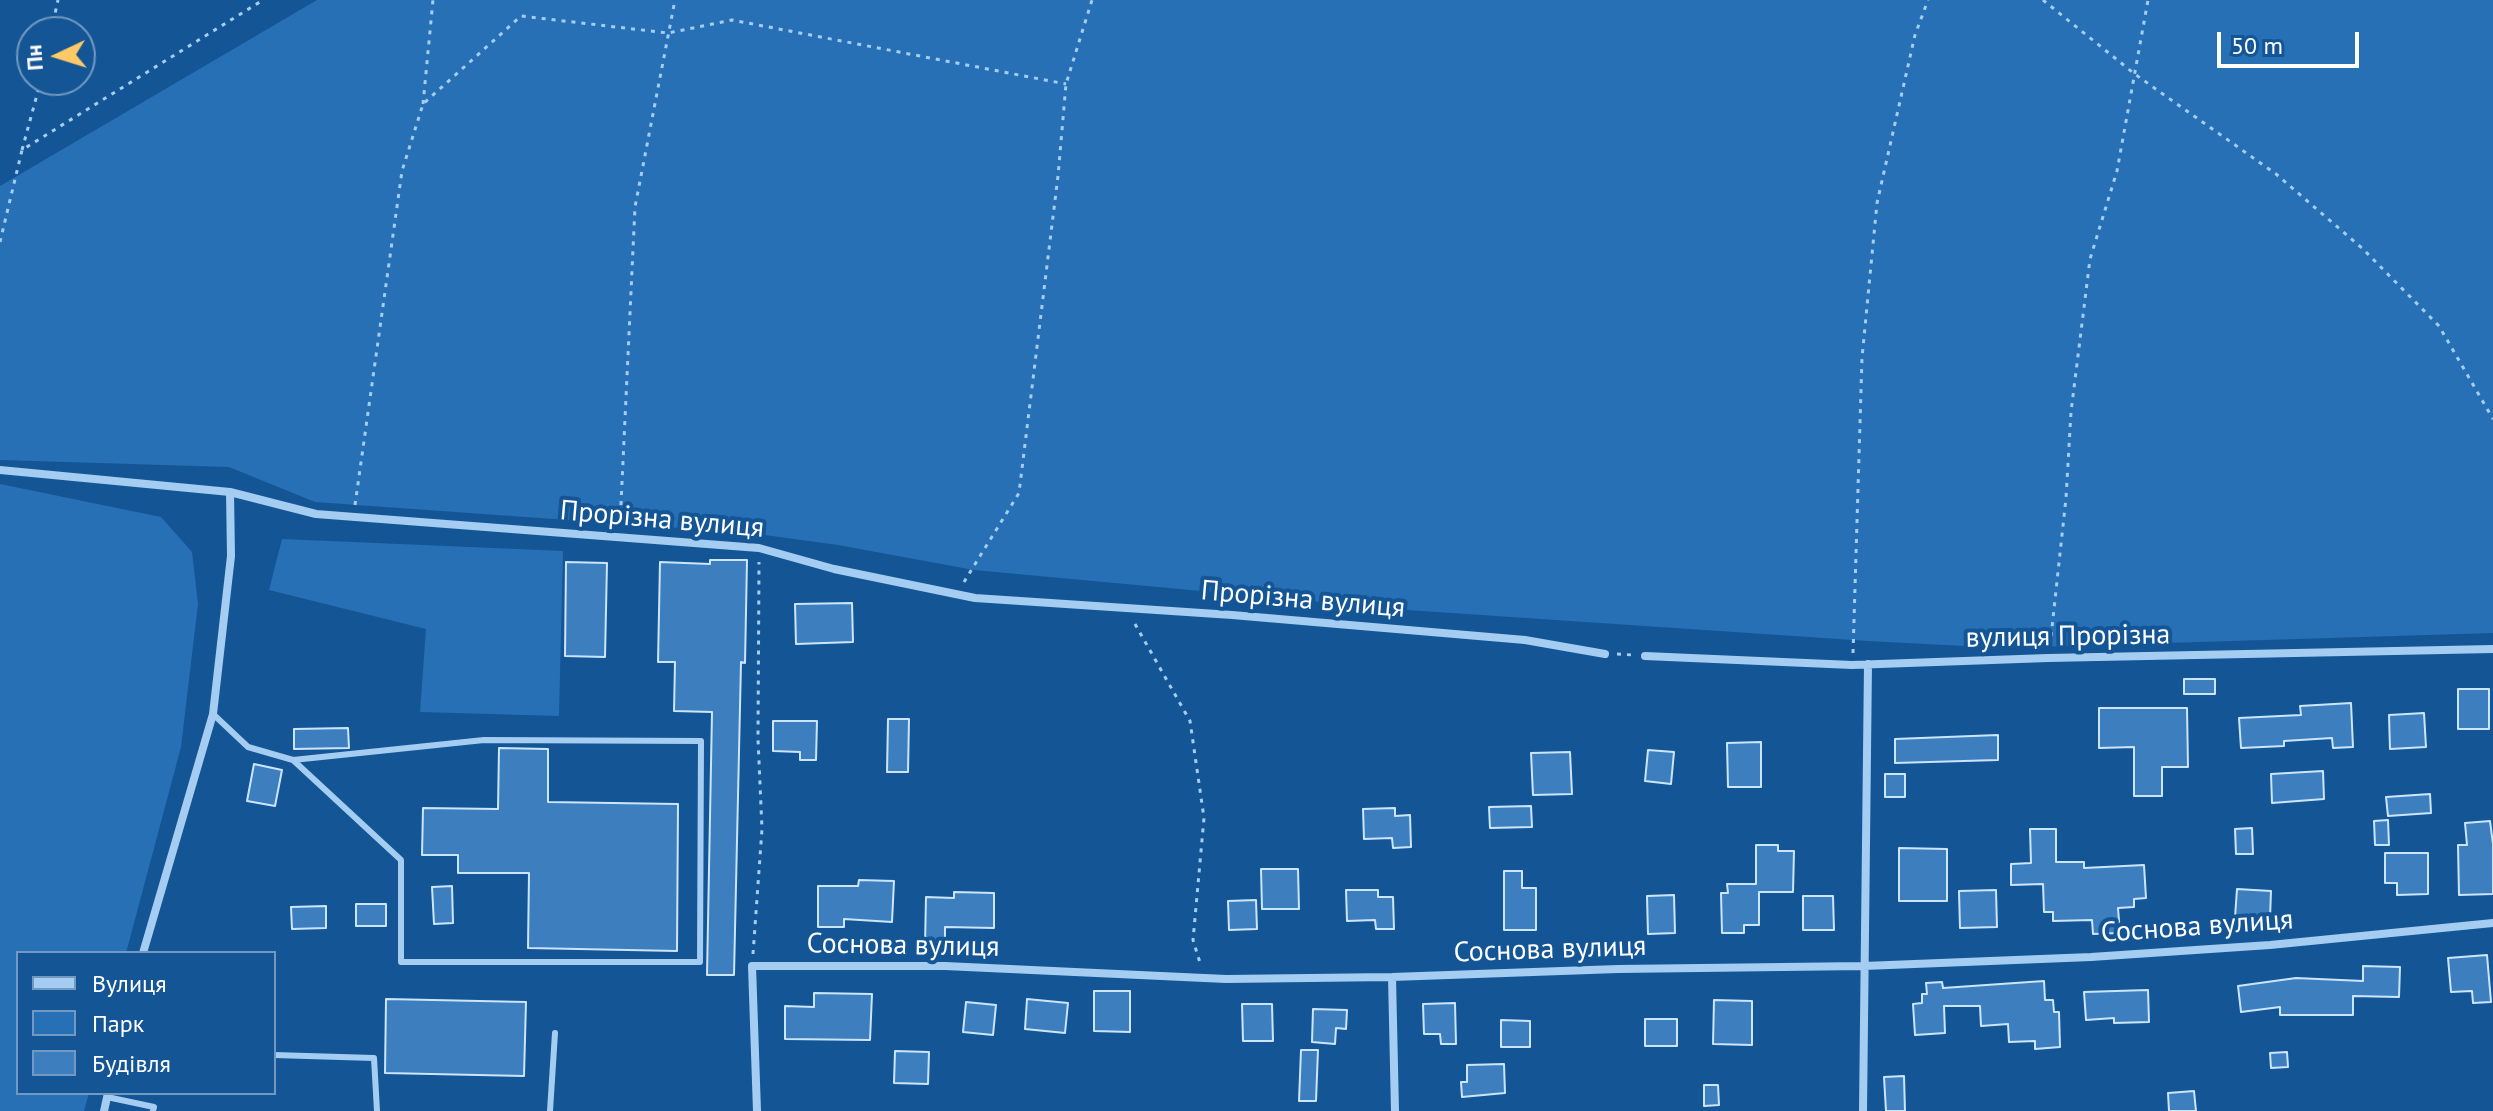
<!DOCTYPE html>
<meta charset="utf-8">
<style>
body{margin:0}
#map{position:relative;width:2493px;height:1111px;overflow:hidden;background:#145596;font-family:"PT Sans",sans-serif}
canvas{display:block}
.legend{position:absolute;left:16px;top:951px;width:260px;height:144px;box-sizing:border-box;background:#145596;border:2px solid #7299c0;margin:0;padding:10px 14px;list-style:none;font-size:24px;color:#fff}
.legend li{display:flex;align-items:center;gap:16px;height:40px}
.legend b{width:40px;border:2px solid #7299c0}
.north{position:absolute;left:16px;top:16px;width:80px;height:80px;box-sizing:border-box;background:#145596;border:2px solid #7299c0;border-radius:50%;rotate:266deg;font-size:22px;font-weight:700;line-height:32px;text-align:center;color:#fff}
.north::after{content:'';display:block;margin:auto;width:28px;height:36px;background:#ffc966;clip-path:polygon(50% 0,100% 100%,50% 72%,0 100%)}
.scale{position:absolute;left:2217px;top:32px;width:142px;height:36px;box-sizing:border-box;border:4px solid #fff;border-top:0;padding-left:10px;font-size:24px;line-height:28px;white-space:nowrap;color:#fff;-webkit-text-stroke:6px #145596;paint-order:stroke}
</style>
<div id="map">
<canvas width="2493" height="1111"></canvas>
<ul class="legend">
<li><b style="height:10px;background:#a5cdf2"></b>Вулиця</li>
<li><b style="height:22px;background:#2770b5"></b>Парк</li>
<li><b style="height:22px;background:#3d7fbe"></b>Будівля</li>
</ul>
<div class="north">Пн</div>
<div class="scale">50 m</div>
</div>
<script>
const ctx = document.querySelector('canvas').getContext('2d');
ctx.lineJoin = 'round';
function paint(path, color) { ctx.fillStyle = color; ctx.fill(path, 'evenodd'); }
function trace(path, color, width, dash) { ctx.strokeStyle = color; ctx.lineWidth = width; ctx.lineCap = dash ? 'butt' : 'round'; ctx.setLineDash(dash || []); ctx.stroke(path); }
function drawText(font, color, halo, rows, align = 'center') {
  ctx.font = font + ' "PT Sans",sans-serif'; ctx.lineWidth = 8; ctx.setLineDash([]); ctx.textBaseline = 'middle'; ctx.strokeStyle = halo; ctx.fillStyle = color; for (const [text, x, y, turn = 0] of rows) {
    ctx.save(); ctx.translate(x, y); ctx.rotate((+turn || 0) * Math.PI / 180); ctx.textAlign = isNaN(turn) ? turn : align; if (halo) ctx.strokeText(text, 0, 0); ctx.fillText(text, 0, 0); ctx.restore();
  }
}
const green = new Path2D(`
 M317,0h2176v633l-490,15 -135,-7 -461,-31 -433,-40 -136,-25 -88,-12 -435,-31 -86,-35 -229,-7v-274z
 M0,484l161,33 31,35 6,52 -17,143 -55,206h-108v140h71l-5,18h-84z
 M282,539l281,12 -4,165 -139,-4 6,-83 -157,-39z`);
const building = new Path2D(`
 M710,560h37l-2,103 -4,-1 -7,313h-27l5,-263 -38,-1 1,-49h-17l2,-100 50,2z
 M566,562l41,1 -2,94 -40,-1z
 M852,603l1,39 -57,2 -1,-40z
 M2184,679h31v15h-31z
 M2458,689h31v40h-31z
 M2351,703l2,44 -20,1 -1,-10 -48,3v5l-43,2 -2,-30 62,-3 -1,-9z
 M2099,708h88l1,59h-26v29h-28v-49l-35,1z
 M2424,713l2,34 -36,2 -1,-34z
 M888,719h21l-1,53h-21z
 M773,721h44l-1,39h-16v-8l-27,-1z
 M348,728l1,20 -55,1v-20z
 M1998,735v25l-103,3v-24z
 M1761,742v45h-33l-1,-44z
 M499,748l49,1v53l130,2 -1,147 -149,-3 1,-75h-71v-18h-36l1,-47 75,1z
 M1648,750l26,2 -3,32 -26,-3z
 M1570,752l2,42 -39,1 -2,-42z
 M254,764l28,6 -7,36 -28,-5z
 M2323,771l1,28 -52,4 -1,-29z
 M1885,774h20v23h-20z
 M2430,794l1,19 -43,3 -2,-19z
 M1531,806l1,21 -42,1 -1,-21z
 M1395,808v8l15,-1 1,32 -18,1 -1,-10 -28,1 -1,-30z
 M2388,820l1,25h-14l-1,-24z
 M2490,821l3,23v50l-34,1 -1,-50h9l-2,-22z
 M2252,828l1,26h-17l-1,-25z
 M2030,829h26v33h28v6l60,-3 2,33 -12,1v8l-16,1 2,25 -27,1 -1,-14 -39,1v-9h-9l-1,-28 -32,1v-21l20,-1z
 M1756,845h22v6h16l-1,41h-34v33h-15v8h-22l-1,-40h7l-1,-9h29z
 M1899,848l48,1v52h-48z
 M2385,853h43v41l-31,1v-12h-12z
 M1261,869h37l1,40h-37z
 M1504,871h18v17h14v42h-32z
 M859,880l35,1 -2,41 -48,-3v8h-26v-41h40z
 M452,886l1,37 -19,1 -2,-37z
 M2237,889l34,2 -1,27 -35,-1z
 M1346,890h32v7h15l1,32h-18l-1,-9 -28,1z
 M1996,890l1,37 -37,1 -1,-37z
 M954,892l40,1v35l-49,-1v18h-20l1,-48 28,1z
 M1674,895l1,38 -27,1 -1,-38z
 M1803,896h30l1,34h-31z
 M1256,900l1,29 -28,1 -1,-29z
 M356,904h30v22h-30z
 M326,906v22l-34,1 -1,-22z
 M2487,955l4,47 -18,1 -1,-12 -21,1 -3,-34z
 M2363,966l37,1 -1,30 -46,-1v19h-73v-8l-39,5 -3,-26 58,-8 67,3z
 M2044,981l1,19h8l1,12h5l1,35 -25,2v-8l-26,1 -1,-18 -27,2 -1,-20h-36l1,27 -30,2 -2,-31 9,-1v-9h5l-1,-11 16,-1 1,6z
 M2148,990l1,32 -35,1v-5l-28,2 -2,-28z
 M1094,991h36v41l-36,-1z
 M814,993l58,1 -2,46 -85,-1v-33l29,1z
 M386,999l140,3 -2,74 -139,-3z
 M1027,999l41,4 -3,30 -40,-4z
 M1714,1000l38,1v44l-39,-1z
 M966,1002l30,3 -3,30 -30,-3z
 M1455,1003l1,41h-15l-1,-10h-16l-1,-30z
 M1242,1004h30l1,37h-30z
 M1313,1009l34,1 -1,19 -10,-1 -1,16 -23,-2z
 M1645,1019h32v27h-32z
 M1501,1020l29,1v26h-29z
 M1301,1050h17l-2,51h-17z
 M895,1051l34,1 -1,32 -34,-1z
 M2287,1052l1,15 -17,1 -1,-15z
 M1504,1064l1,29 -43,4 -1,-15h6v-17z
 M1904,1076l1,35h-19l-2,-34z
 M1704,1085h14l1,20 -15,1z
 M2194,1091l2,20h-27l-1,-18z`);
const path = new Path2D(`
 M2043,0l93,75 140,99 87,75 76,77 54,93
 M51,32l7,-32
 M423,104l10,-104
 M22,150l19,-70
 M0,242l22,-92 241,-150
 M355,505l47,-334 21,-67 98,-88 147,17 64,-13 334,64
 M620,525l15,-318 40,-207
 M964,582l55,-89 39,-317 8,-92 26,-84
 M1135,624l55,97 14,97 -11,122 8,26
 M2050,646l16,-148 5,-86 19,-153 27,-88 31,-171
 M1853,653l9,-295 15,-155 38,-168 13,-35
 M1617,654l16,1
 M753,954l9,-125 -4,-90 1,-177`);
const service = new Path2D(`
 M213,714l35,33 45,13 191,-20 217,1 -1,221h-299v-102l-108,-100
 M274,1055l100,3 3,53
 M107,1097l47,10 -1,4
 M550,1111l5,-78`);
const minor = new Path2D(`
 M0,470l230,22 86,22 443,34 75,21 141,29 257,17 293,25 80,14
 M1645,656l207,9 196,-7 445,-9
 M143,953l70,-239 18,-158 -1,-64
 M1392,977l3,134
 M104,1111l4,-18
 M757,1111l-5,-145h193l281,13 166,-2 226,-8 246,-3 227,-9 179,-12 223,-22
 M1863,1111l5,-447`);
const streetNames = [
 ["Прорізна вулиця",662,520,5],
 ["Прорізна вулиця",1303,600,5],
 ["вулиця Прорізна",2068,637,-1],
 ["Соснова вулиця",2197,927,-4],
 ["Соснова вулиця",903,946,1],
 ["Соснова вулиця",1550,950,-2]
];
paint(green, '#2770b5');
paint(building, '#3d7fbe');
trace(building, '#cce5fd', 2);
trace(path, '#a5cdf2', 3, [4, 6]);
trace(service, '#a5cdf2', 6);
trace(minor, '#a5cdf2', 8);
drawText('28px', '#fff', '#145596', streetNames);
</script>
